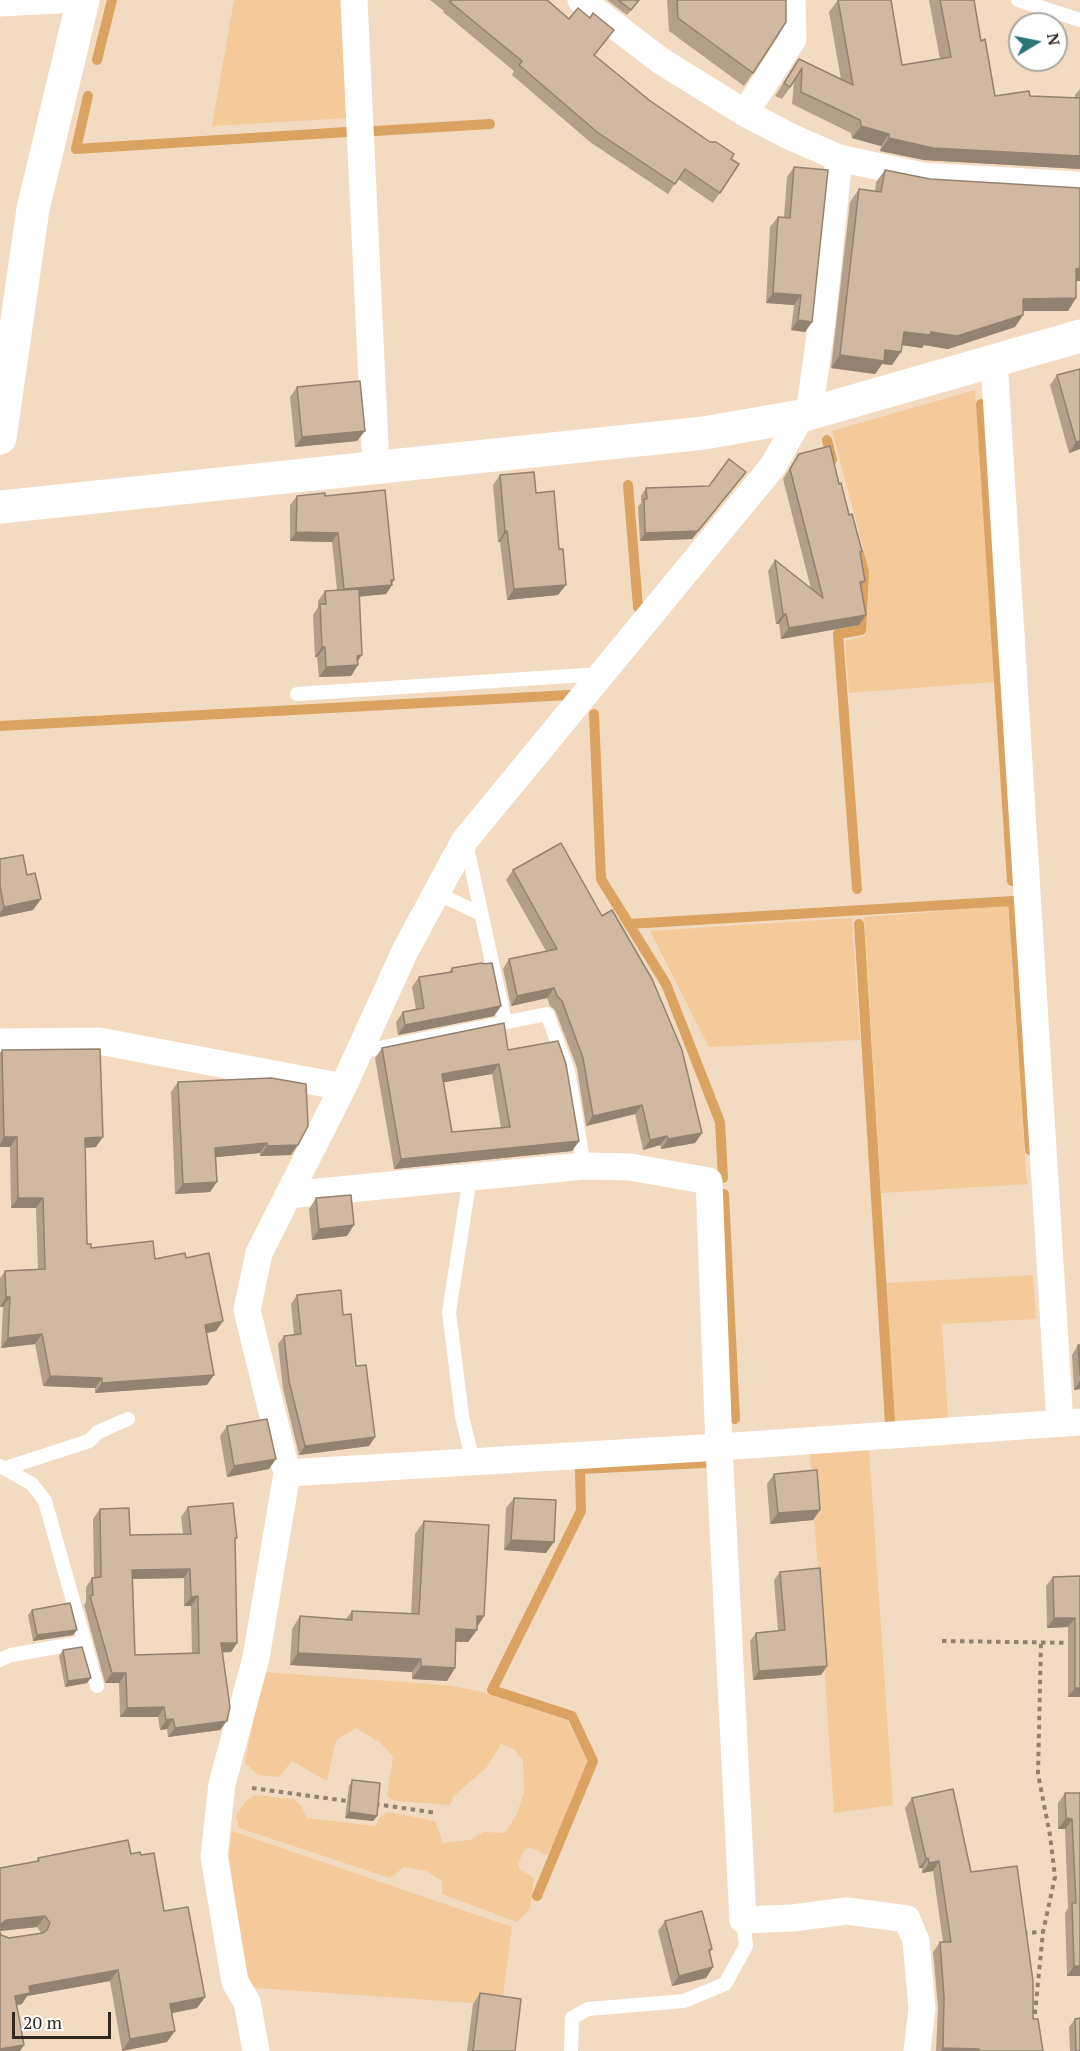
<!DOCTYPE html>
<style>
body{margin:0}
#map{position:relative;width:1080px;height:2051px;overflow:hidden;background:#f3dbc1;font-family:"PT Serif",serif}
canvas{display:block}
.north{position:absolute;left:1008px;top:12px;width:60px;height:60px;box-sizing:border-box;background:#fff;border:2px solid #aca8a4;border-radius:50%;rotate:80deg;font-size:16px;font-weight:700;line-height:24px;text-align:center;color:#2f261c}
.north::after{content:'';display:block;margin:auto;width:21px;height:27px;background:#2b7578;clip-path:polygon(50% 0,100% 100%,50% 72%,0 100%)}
.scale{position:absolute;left:12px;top:2012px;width:99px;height:27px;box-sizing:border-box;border:3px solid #2f261c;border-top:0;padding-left:8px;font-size:18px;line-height:21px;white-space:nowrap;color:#2f261c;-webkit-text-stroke:4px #fff;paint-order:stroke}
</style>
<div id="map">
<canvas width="1080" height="2051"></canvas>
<div class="north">N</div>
<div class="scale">20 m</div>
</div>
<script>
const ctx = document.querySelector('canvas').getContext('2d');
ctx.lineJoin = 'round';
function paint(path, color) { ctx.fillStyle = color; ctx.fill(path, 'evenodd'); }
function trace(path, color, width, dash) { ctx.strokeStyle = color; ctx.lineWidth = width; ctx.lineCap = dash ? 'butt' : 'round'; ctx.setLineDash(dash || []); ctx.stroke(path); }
const green = new Path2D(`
 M234,0h110l5,118 -137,8z
 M975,390l20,292 -146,11 -4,-52 20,-5 4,-66 -37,-139z
 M1008,906l19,278 -146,9 -17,-276z
 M852,918l8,122 -151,7 -59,-116z
 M1033,1275l3,44 -94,5 6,94 -54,4 -8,-139z
 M869,1450l24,355 -59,8 -24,-359z
 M263,1672l183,13 33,6 88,29 21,42 -38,91 -4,2 -17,-8 -5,3 -6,14 2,6 14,8 -4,30 -13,14 -75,-28v-13l-16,-10 -22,-4 -14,11 -151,-50 -3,-12 10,-15 8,-6 40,4 7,7 6,12 69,8 4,-9 8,-5 47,9 8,22 27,-3 14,-8 21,1 12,-19 7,-22 -1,-31 -9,-12 -13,-5 -14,23 -33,29 -4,9 -54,-4 -9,-4 6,-40 -12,-14 -25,-15 -20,12 -9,41 -35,-20 -13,16 -21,-2 -13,-12z
 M232,1831l280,96 -10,78 -246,-17 -10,-6 -17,-126z`);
const stream = new Path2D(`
 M97,60l15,-60
 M88,96l-12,53 271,-17
 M375,131l115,-7
 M981,404l31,477
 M827,440l5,20
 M628,485l10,122
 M594,714l7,165 65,105 54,138 3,56
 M0,726l569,-31
 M857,889l-19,-255 23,-4 3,-59 -5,-18
 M629,924l384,-23 17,249
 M859,924l31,499
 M724,1194l11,225
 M537,1896l56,-135 -21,-45 -80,-26 89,-179 -1,-42 124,-6`);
const path = new Path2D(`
 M942,1641l138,2
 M252,1788l95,13
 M375,1804l62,9
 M1023,1933l20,-1
 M1034,2023l9,-91 12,-55 -5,-42 -12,-61 3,-132`);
const lane = new Path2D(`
 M1018,0l62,20
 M297,694l303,-20
 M466,843l39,179
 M436,893l45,21
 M359,1052l188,-38 21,57 16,95
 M470,1177l-21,135 13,104 11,46
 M0,1466l32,18 13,17 52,185
 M6,1468l83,-27 9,-9 30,-13
 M0,1660l11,-5 74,-13
 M571,2051l1,-33 16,-9 96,-8 41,-17 21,-38 -3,-26`);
const street = new Path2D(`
 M354,0l22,467
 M581,0l80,61 84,52 44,23 50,22 83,18 158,9
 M0,3l58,-3
 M745,113l48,-74 -1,-39
 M994,361l66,1062
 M809,414l13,-93 17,-163
 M0,1042l99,-1 244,46
 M288,1195l296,-29 46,1 79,14 10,266 24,473 49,-2 55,-7 60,8 9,22 6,67 -5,43
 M287,1473l432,-26 361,-25
 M256,2051l-9,-49 -12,-20 -21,-126 8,-72 34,-126 31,-185 -40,-163 12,-57 84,-166 62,-136 60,-111 308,-374 28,-50`);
const secondary = new Path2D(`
 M0,438l33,-229 50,-209
 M0,507l704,-74 97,-17 279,-80`);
const wall = new Path2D(`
 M430,0h117l22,19 38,21 -13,16 55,44 90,64 -26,39 -35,-24 -10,15 -78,-52 -78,-67 2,-4 -71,-59 1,-1z
 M607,0h33l-13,15z
 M667,0h119l-33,73 -9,13 -75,-55z
 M838,0l64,65 38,-6 -11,-59h45l7,41 14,55 80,2v-3l5,-6v80l-156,-9 -44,-9 1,-5 -29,-8 -1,-5 -59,-29 2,-22 -12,17 -7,-3 24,-37 42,20 -12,-67z
 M794,167l18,155 -7,10 -14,-2 3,-25 -28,-2 4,-76 8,-10h6l3,-40z
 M885,170l45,9 146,102v17l-8,13h-45v4l-8,12 -67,22 -24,-4 -2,3 -20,-3 -10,20 -10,-1 -7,10 -44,-6 19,-166 9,-13 16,2 1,-9z
 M1057,375l23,74 -11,4 -19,-68z
 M297,387l60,54 -62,6 -5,-50z
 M799,454l40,30 21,69 5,28 -4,6 -2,38 -78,14 -2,-15h-3l-8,-53 7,-11 36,29 -28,-110z
 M746,472l-54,67 -52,2 -2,-34 3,-4v-7l5,-8 63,-2z
 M500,475l36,18 22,102 -51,5 -7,-58h-2l-5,-57z
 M297,496h28l69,84 -2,3v2l-6,9 -26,2 -2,66 -7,14 -32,1 -2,-20h-2l-2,-42 5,-8v-6l7,-10 12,-1 -5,-48 -42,-1v-36z
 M0,859l27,16 14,24 -8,11 -33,7z
 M513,870l89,46 100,217 -7,10 -34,6 -1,-4 -17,5 -8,-36 -49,12 -9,-58 -22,-58 -5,-4 -3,-8 -36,8 -8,-37 6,-10 37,-8 -40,-71z
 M452,968l49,38 -7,10 -96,19 -2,-13 7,-10 13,-2 -4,-23 7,-10 30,-5z
 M382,1048l126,2 71,91 -7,10 -178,18 -19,-111zM492,1074l9,54 -49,4 -9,-50z
 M2,1050l94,97 -11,1 2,96 4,4 64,11 31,-1 37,63 -7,10 -10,2 1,52 -112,8v-5l-52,-2 -8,-42 -34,4 2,-41h-3v-29l5,-7 33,-2 -2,-61h-25l-1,-61h-10v-94z
 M178,1082l113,73 -31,1v-3l-44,4 -6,35 -35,2 -4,-102z
 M316,1198l31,38 -35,4 -3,-31z
 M297,1295l46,20 32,122 -6,9 -70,9 -16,-66 -5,-45 6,-8 10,-1 -3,-31z
 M1078,1345h2v44l-6,1 -2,-35z
 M227,1426l42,43 -42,8 -7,-41z
 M774,1474l46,36 -7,10 -43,4 -3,-40z
 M514,1498l32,55 -42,-3 2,-42z
 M188,1507l47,33 2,103 -6,9h-8l-3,78 -52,7 -1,-8 -7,1 -2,-13h-38l-1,-34h-14l-21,-78 2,-3v-15l6,-9h2l-1,-59 7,-10 30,26 53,-1 -2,-17zM184,1578v28h7l1,47 -57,2 -2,-76z
 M424,1521l53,106v3l-9,12h-12l-1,26 -8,13 -35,-2v-7l-122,-7 2,-36 8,-13 46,3 6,-8 59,3 4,-80z
 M780,1572l47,94 -6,9 -68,5 -3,-39 6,-8 22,-2 -4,-51z
 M1080,1576v121h-12v-70l-21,1 -1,-42 7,-9z
 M32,1610l45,20 -4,5 -40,6 -5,-26z
 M63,1650l24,33 -22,4 -6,-31z
 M352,1780l25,36 -4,5 -28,-3 4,-32z
 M1065,1793h15v183h-13l-2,-63 3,-5 -3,-79h-7v-26z
 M912,1798l59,74 62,147 10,32h-107l2,-44 -5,-55 7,-10h3l-10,-71 -11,2v-5h-3l-14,-60z
 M131,1854l10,1 23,56 41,86 -8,11 -25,5 -5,29 -45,9 -12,-70 -83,15 -5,8 -6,1 -15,-70 8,3 32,-5 -4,-6 -37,4v-63l36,-6 2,-4z
 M665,1921l47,28 -2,4 3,14 -7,11 -34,8 -14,-55z
 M480,1993l35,58h-48l6,-47z
 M1075,2019l5,32h-10l-1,-24z`);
const shadedWall = new Path2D(`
 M861,126l28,8 -8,12 -29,-8z
 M889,138l191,18v13l-156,-9 -44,-9z
 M1080,268v13h-13l9,-12z
 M773,293l28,2 -7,10 -28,-2z
 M1076,298l-8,13h-54l9,-12z
 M1023,315l-8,12 -67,22 -24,-4 -2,3 -27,-4 9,-12h27z
 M798,320l14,2 -7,10 -14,-2z
 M885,350l16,2 -9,13 -10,-1 -7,10 -44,-6 9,-13z
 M365,431l-8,10 -62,6 7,-10z
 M1080,441v8l-11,4 7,-11z
 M746,472l-54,67 -52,2 5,-8z
 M505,531h2l-7,11h-2z
 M296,532l42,1 -6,9 -42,-1z
 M394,580l-4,5h2l-6,9 -48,5 6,-10z
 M566,585l-8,10 -51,5 7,-11z
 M783,614h3l-7,10h-3z
 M866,615l-7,10 -78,14 8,-11z
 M322,647h3l-8,10h-2z
 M362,655l-7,10h3l-7,11 -32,1 7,-10 31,-11z
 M41,899l-8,11 -33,7v-4l4,-6z
 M554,988l-7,10 -36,8 6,-10z
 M501,1006l-7,10 -96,19 7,-10z
 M499,1064l-7,10 -57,10 7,-10z
 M642,1105l-7,9 -49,12 7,-10z
 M702,1133l-7,10 -34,6 7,-10z
 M667,1136l-7,9 -17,5 7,-10z
 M4,1137h13l-7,10h-10v-3z
 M103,1137l-7,10 -18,1 7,-10z
 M579,1141l-7,10 -178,18 7,-10z
 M267,1143l-7,10 -52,5 7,-10z
 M298,1145l-7,10 -31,1 7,-10z
 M217,1182l-7,10 -35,2 8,-10z
 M18,1198h25l-7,10h-25z
 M354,1225l-7,11 -35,4 7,-11z
 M6,1297h4l-7,10h-3z
 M223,1321l-7,10 -18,4 7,-10z
 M42,1334l-7,10 -34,4 7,-10z
 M214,1375l-7,10 -112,8 7,-10z
 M50,1376l52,2 -7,10 -52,-2z
 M1080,1381v8l-6,1z
 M375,1437l-6,9 -70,9 6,-9z
 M276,1459l-7,10 -42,8 7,-11z
 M820,1510l-7,10 -43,4 8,-11z
 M511,1540l43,2 -8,11 -42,-3z
 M190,1569l-6,9 -58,1 6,-9z
 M198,1596l-7,10h-7l7,-9z
 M477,1616h7l-8,13z
 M1054,1618h21l-7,9 -21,1z
 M456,1629l21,1 -9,12 -20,-1z
 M77,1630l-4,5 -40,6 4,-6z
 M221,1643h16l-6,9 -16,1z
 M298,1653l123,6 -9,13 -122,-7z
 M421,1666l34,2 -8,13 -35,-2z
 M827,1666l-6,9 -68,5 6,-9z
 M112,1673h14l-7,10h-14z
 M91,1678l-4,5 -22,4 3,-6z
 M1075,1688h5v9h-12z
 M164,1707l-6,10h-38l7,-9z
 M173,1719l-6,10 -7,1 6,-10z
 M227,1721l-7,9 -52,7 7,-9z
 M349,1812l28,4 -4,5 -28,-3z
 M1066,1818l6,1 -7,10h-7z
 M928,1858l-6,10h-3l7,-9z
 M939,1861l-6,10 -11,2 7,-10z
 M45,1916l-8,11 -37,4v-6l6,-5z
 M1074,1966h6v10h-13z
 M713,1967l-7,11 -34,8 7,-10z
 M118,1970l-8,11 -83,15 -5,8 -15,3 8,-11 14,-10z
 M205,1997l-8,11 -34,7 7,-11z
 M175,2031l-8,11 -45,9 8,-12z
 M24,2045l-4,6h-20v-2z
 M943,2048l36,1 -1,2h-37z`);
const building = new Path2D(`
 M450,0h97l22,19 9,-11 12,10 3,-5 21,17 -20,25 55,45 61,42h6l18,12 -3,5 8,5 -19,29 -35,-24 -10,15 -78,-52 -78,-67 3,-4 -72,-59 1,-1z
 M618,0h21l-8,10z
 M677,0h109v22l-33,51 -75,-55z
 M838,0h53l11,65 49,-8 -11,-57h34l7,41 4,-2 10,57 34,-5 1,5 50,2v58l-147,-8 -44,-10v-4l-28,-8 -1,-6 -59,-28 1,-24 -12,19 -6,-4 15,-24 54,26z
 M794,167l34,3 -16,152 -14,-2 3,-25 -28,-2 5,-76 12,1z
 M885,170l45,9 150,9v80l-4,1v29l-53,1v16l-66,21 -26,-4 -1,3 -26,-3 -3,20 -16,-2 -1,11 -44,-6 19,-166 22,3z
 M1080,369v72l-4,1 -19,-67z
 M360,381l5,50 -63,6 -5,-50z
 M830,446l9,38 2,-1 8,32 3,-1 10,37 -2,1 5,29 -5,1 6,33 -77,13 -3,-14h-3l-8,-54 48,38 -33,-129 9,-15z
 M729,459l17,13 -48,59 -53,2 -1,-34h3l-1,-11 63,-2z
 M534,472l2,21 18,-2 5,58h4l3,36 -52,4 -7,-58h-2l-5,-56z
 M385,490l9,90h-3l1,5 -48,4 -6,-56 -42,-1 1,-36 28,-3v3z
 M359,589l3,66 -5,1 1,9 -32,2 -1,-20h-3l-2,-43h6l-1,-13z
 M561,843l41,73 10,-6 40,69 30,71 20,83 -34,6 -1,-3 -17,4 -8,-35 -49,11 -10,-58 -21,-57 -5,-5 -3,-8 -37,8 -8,-37 48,-10 -44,-79z
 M23,855l4,20 8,-2 6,26 -37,8 -4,-21v-27z
 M482,963l1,1 9,-1 9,43 -96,19 -2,-13 21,-4 -5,-31 33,-5v-4z
 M504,1023l4,27 50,-9 8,23 13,77 -178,18 -19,-111zM499,1064l11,63 -58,5 -10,-58z
 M100,1049l3,88 -18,1 2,106h4v4l62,-7 2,18 30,-6 1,5 23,-5 14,68 -18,4 9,50 -112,8v-5l-52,-2 -8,-42 -34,4 2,-41h-4l-1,-26 40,-2 -2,-71h-25l-1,-61h-13l-2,-87z
 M271,1078l35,6 2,42 -10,19 -31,1v-3l-52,5 2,34 -34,2 -5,-102z
 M351,1195l3,30 -35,4 -3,-31z
 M341,1290l2,25 8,-1 5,52 10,-1 9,72 -70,9 -16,-65 -5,-45 17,-2 -4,-39z
 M1078,1345h2v30z
 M267,1419l9,40 -42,7 -7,-40z
 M817,1470l3,40 -42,3 -4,-39z
 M514,1498l42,2 -2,42 -43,-2z
 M233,1503l4,35h-2l2,105h-16l9,64 -3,14 -52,7 -2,-9 -7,1 -2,-13 -37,1 -1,-35h-14l-22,-77 3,-1 -1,-17 9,-1 -1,-68 29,-1 1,27 61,-1 -3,-27zM190,1569l1,28 7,-1 1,57 -64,2 -3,-85z
 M424,1521l65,4 -5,91h-7v14l-21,-1 -1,39 -34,-2v-7l-123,-6 2,-37 52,4v-9l67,3z
 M820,1568l7,98 -68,5 -3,-38 29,-3 -5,-58z
 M1080,1576v112h-5v-70h-21l-1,-41z
 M70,1603l7,27 -40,5 -5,-25z
 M82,1647l9,31 -23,3 -5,-31z
 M352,1780l28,3 -3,33 -28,-4z
 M953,1789l18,83 46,-6 16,115v38h5l5,32h-64v-2l-36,-1 1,-51 -4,-55h11l-12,-81 -10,2 -1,-5 -2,1 -14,-61z
 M1065,1793h15v173h-6l-2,-63h4l-4,-84 -6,-1z
 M128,1840l3,14 9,-2 1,3 13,-2 10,58 24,-4 17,90 -35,7 5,27 -45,8 -12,-69 -89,16 1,7 -15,3 9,49 -24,4v-117l1,3 8,3 34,-5 4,-3 3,-7 -5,-7 -39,4 -6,5v-57l39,-7 -1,-3z
 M702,1911l10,38 -3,1 4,17 -34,9 -14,-55z
 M480,1993l41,6 -6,52h-42z
 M1080,2018v33h-4l-1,-32z`);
paint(green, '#f4ca9b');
trace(stream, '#daa361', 10);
trace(path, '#91816f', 4, [4.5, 4.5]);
trace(lane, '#fff', 14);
trace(street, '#fff', 27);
trace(secondary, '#fff', 33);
paint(wall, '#b39f8a');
paint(shadedWall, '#928270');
paint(building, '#d0b9a0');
trace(building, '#928270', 1.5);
</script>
